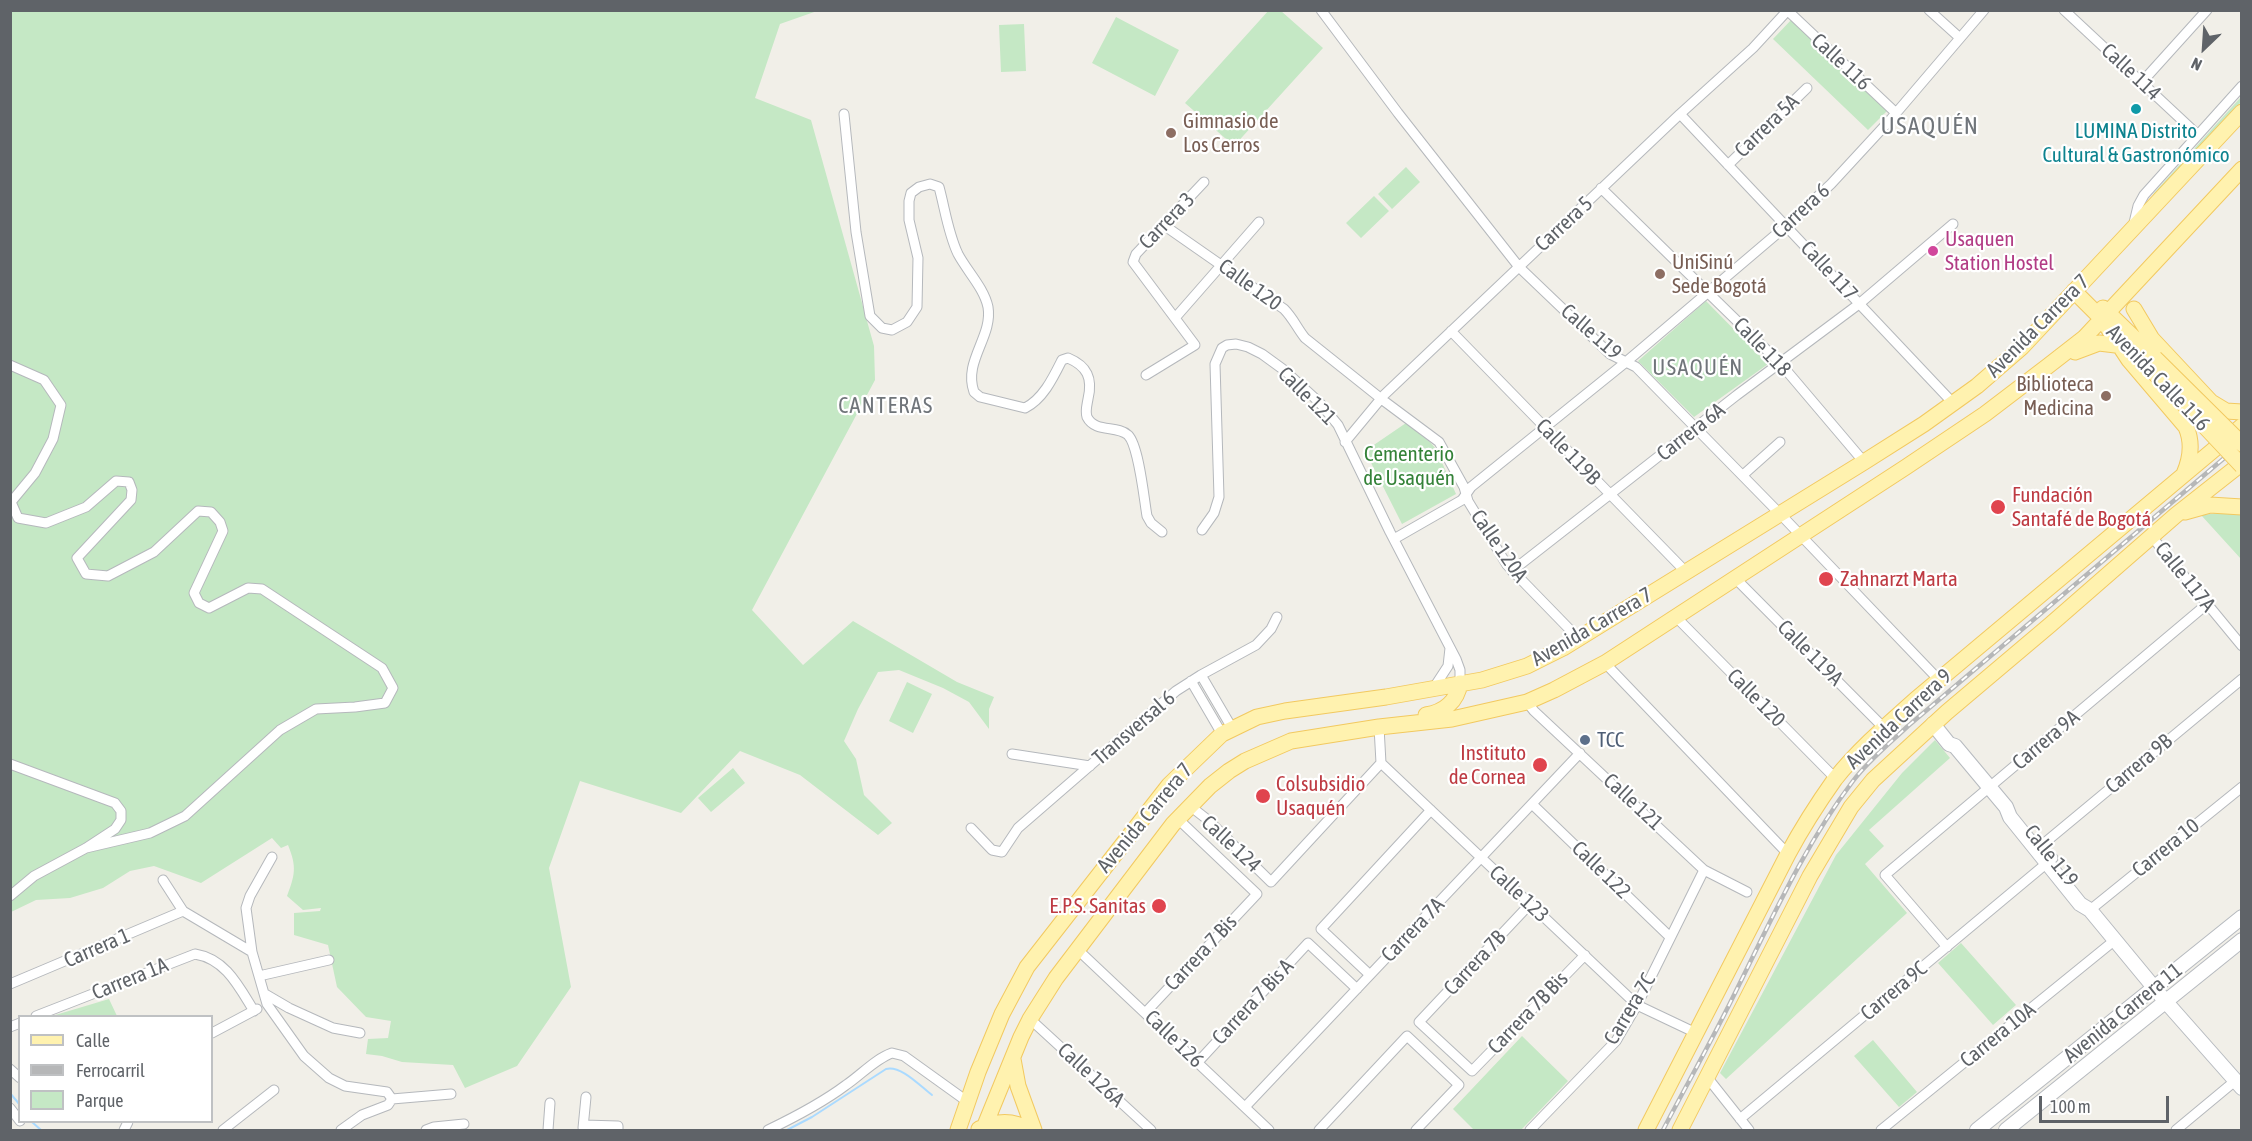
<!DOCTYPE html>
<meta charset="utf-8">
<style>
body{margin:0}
#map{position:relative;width:2252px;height:1141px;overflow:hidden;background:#f1efe8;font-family:"Asap Condensed",sans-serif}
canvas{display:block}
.frame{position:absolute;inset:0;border:12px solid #5f6368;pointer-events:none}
.legend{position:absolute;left:18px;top:1015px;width:195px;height:108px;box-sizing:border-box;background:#fff;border:2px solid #bfc1c3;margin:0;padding:8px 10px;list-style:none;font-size:18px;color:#5f6368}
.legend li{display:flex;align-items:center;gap:12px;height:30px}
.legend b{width:30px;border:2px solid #bfc1c3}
.north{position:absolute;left:2174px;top:18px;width:60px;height:60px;-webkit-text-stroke:4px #fff;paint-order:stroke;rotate:205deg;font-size:16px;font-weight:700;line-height:24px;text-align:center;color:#5f6368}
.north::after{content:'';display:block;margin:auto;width:21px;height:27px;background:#5f6368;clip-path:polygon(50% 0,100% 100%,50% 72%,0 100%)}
.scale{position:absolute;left:2039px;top:1096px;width:130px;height:27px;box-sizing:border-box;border:3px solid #5f6368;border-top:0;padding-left:8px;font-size:18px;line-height:21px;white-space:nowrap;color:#5f6368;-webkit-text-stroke:4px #fff;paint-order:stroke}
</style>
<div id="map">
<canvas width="2252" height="1141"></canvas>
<div class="frame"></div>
<ul class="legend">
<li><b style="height:8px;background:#fff2af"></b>Calle</li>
<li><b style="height:8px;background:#b6b7b8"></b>Ferrocarril</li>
<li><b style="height:16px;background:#c5e8c5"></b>Parque</li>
</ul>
<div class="north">N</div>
<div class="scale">100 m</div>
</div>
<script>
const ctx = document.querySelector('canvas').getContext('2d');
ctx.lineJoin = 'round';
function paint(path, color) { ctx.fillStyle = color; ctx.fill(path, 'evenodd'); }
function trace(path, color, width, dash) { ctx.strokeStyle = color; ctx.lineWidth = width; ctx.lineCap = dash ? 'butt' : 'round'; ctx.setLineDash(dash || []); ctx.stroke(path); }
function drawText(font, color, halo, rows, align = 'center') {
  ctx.font = font + ' "Asap Condensed",sans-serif'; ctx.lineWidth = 4.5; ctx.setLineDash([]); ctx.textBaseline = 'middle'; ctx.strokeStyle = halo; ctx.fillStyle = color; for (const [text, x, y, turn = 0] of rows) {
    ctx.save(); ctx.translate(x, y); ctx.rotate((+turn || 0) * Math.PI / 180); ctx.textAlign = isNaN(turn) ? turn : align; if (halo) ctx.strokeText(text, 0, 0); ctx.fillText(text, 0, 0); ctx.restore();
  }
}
const green = new Path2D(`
 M1269,10l12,1 42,37 -89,98 -49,-43z
 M10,11h807l-37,13 -25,74 56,22 63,226 1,34 -123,230 51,55 50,-44 104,61 37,15 -5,12v20l-20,-27 -26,-14 -44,-18 -21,2 -20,37 -14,32 12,18 8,36 28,28 -14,12 -78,-60 -60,-24 -59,62 -101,-32 -31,87 22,119 -54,79 -52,22 -12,-23 -51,-3 -20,-6 -16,-2 2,-15 20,-1 3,-17 -25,-4 -29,-30 -9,-42 -34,-10v-22l26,-2 1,-3 -18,2 -16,-14c8,-21 10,-29 1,-51l-7,3 -9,-10 -71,45 -47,-17 -24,5 -27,17 -33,10 -34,2 -25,12z
 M1116,17l63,33 -24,46 -63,-33z
 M1792,19l95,92 -19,19 -95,-91z
 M1024,24l2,47 -25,1 -2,-47z
 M2241,97v5l-93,103 6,-12z
 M1406,167l14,15 -28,27 -14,-15z
 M1374,196l15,15 -28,27 -15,-15z
 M1706,301l62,63 -74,53 -56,-56z
 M1406,423l24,19 6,7 20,45 -54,30 -37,-73z
 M2227,512l14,3v44l-40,-44z
 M907,682l25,12 -19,39 -24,-12z
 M1935,740l15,18 -81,72 15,16 -19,18 42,49 -181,166 -6,-6 116,-218 66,-82z
 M733,768l12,15 -34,29 -13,-14z
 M1961,943l55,62 -23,20 -55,-62z
 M109,999l8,17h-65z
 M1522,1036l46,45 -47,49h-47l-21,-21z
 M1873,1040l44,52 -18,15 -45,-51z`);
const stream = new Path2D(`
 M10,1093l10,12
 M32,1122l9,8
 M787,1130l25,-13 74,-48c15,-4 34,17 46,26`);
const street = new Path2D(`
 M1321,10l77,103 121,154 91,87 26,13 149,152 154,161
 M1787,10l109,103
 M1929,10l31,28
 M2064,10l134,125
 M2142,82l65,-72
 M844,114l12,118 14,84 12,12 10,2 15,-8 10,-15 1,-49 -9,-38v-19l2,-8 8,-6 11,-3 9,3c6,22 9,46 19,67 9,17 26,34 30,53 5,30 -25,54 -14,85l6,5 45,11c18,-9 28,-30 37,-48l6,-2c19,8 25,20 20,41 -1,6 -3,12 -1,18 8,16 30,8 41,18 11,11 16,64 19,81l4,7 11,9
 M1680,114l273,289
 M1728,165l79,-77
 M1601,188l179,175 84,99
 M1165,226l119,83c9,9 13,19 21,29l79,63 55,41 25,45 4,14 39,64 71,73
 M2133,227l5,-21 6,-11 98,-109
 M1175,318l84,-96
 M1451,331l235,241
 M10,365l34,15 17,25 -8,34 -18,34 -24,29 7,16 28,5 40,-16 30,-26 13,1 3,8 -1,10 -54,58 9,16 22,2 46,-24 44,-41 13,1 9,10 3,9 -29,62 5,10 10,5 39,-20 14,1 120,79 11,20 -8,15 -30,4 -39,2 -36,21 -95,86 -35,17 -64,15
 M1146,375l49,-30 -62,-83 3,-8 68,-72
 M1345,442l39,-47 296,-281 73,-66 35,-38
 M1743,475l37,-33
 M1202,530l12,-17 5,-16 -4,-133 7,-16 5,-3 9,-1 12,3 14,7 22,16 35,32 19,23 52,107 66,127 4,11v13
 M2152,537l90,109
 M1394,539l68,-39 9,-13 155,-125 160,-136 45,-42 60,-65 93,-109
 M1512,571l225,-176 122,-91 94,-80
 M1735,578l149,150
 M1676,617l160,162
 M1605,663l183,191
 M1201,675l31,53
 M1191,681l31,53
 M1433,689l15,-23 2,-18
 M1527,702l7,9 170,159 43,22
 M1379,727l2,36 256,242 59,28
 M1012,754l78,12
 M10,764l105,39 6,8v9l-6,9 -29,19 -52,28 -24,20
 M1532,804l138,133
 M1190,806l18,14 63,62 110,-119
 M971,828l21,22 10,2 16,-24 158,-137 25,-16 55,-30 15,-16 6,-12
 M2036,850l206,-171
 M272,857l-22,39 -4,12 6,44 15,52 37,52 25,22 16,8 42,6 5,7
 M163,880l20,31 69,41
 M1530,904l-111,118 53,49 113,-116
 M2090,910l152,-123
 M1947,947l-62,-72 322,-271
 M1077,949l192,181
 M1370,975l-49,-46 110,-119
 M259,976l70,-16
 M10,984l173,-73
 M265,994l24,14 44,20 27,5
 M1146,1012l111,-118 -79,-75
 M36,1016l159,-62c31,5 44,33 59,57
 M1030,1019l121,111
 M10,1027l10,-4
 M212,1033l45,-24
 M1198,1062l110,-119 49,46
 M10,1069l10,9
 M1707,1077l42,53
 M1245,1107l335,-354
 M10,1108l10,13
 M1740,1119l313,-261
 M584,1125l34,1v4
 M583,1128l3,-31
 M124,1130l4,-8
 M223,1130l51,-40
 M341,1130l21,-15 26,-10 4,-6 59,-5
 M426,1130l8,-3 30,-3
 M548,1130l2,-27
 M768,1130c27,-13 54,-27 78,-45 15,-10 29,-26 46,-32l12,3 64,46
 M1319,1130l88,-94 52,49 -43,45
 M1530,1130l86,-89 21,-36 67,-135
 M1881,1130l234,-190
 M2176,1130l59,-49`);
const secondary = new Path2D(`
 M1933,724l16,20 6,2 51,61 4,10 70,87 10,6 76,92 76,86
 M1977,1130l265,-213
 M2006,1130l236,-190`);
const primary = new Path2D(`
 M2074,291l34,34
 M2103,308l52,50
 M2134,309l18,30 59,63 15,9 16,1
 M2102,319l27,41 57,67c7,16 5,31 -2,47
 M2075,352l24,-9 25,3
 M2185,512l25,-7 32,2
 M1426,715c18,-3 31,-13 34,-32
 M1013,1059l5,27 16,44
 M979,1129c17,-8 33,-10 50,1
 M958,1130l20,-58 24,-58 25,-47 142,-182 53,-51 35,-17 28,-6 101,-14 96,-17 45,-14 36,-18 301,-186 60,-38 53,-38 45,-39 220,-235
 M983,1130l38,-93 9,-18 26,-41 117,-154 37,-38 19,-15 16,-10 46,-20 88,-14 73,-8 75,-17 27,-12 51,-27 301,-196 79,-53 63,-48 36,-28 158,-169
 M1646,1130l142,-276c14,-26 30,-51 47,-75 23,-29 52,-54 80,-79l327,-274
 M1680,1130l130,-254 41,-69 22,-27 74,-68 103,-87 126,-110 66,-52`);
const rail = new Path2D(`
 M1663,1130c23,-44 48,-88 70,-133 37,-74 70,-150 120,-216 15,-20 36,-37 55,-55l334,-283`);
const primaryBridge = new Path2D(`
 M2155,358l87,86
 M2148,366l94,100`);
const markers = [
 [2136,109,6,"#0f9aa8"],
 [1171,133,6,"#8d6e63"],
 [1933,251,6,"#d1479c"],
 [1660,274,6,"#8d6e63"],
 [2106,396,6,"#8d6e63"],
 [1998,507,8,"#e0444e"],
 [1826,579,8,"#e0444e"],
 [1585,740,6,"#5c6f8a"],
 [1540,765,8,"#e0444e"],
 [1263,796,8,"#e0444e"],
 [1159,906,8,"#e0444e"]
];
const streetNames = [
 ["Calle 116",1841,62,43],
 ["Calle 114",2131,72,43],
 ["Carrera 5A",1767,126,-44],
 ["Carrera 6",1801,211,-43],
 ["Carrera 3",1167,221,-46],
 ["Carrera 5",1564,224,-43],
 ["Calle 117",1829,271,47],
 ["Calle 120",1250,285,36],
 ["Avenida Carrera 7",2038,326,-45],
 ["Calle 119",1591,332,41],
 ["Calle 118",1762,347,46],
 ["Avenida Calle 116",2158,378,46],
 ["Calle 121",1307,396,45],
 ["Carrera 6A",1691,432,-38],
 ["Calle 119B",1568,452,46],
 ["Calle 120A",1499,546,55],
 ["Calle 117A",2185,577,51],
 ["Avenida Carrera 7",1592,627,-30],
 ["Calle 119A",1810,653,45],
 ["Calle 120",1756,698,45],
 ["Avenida Carrera 9",1899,719,-43],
 ["Transversal 6",1134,728,-41],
 ["Carrera 9A",2046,740,-40],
 ["Carrera 9B",2139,764,-40],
 ["Calle 121",1633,802,43],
 ["Avenida Carrera 7",1145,818,-50],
 ["Calle 124",1231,844,43],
 ["Carrera 10",2166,848,-39],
 ["Calle 119",2051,856,51],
 ["Calle 122",1601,870,44],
 ["Calle 123",1519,894,43],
 ["Carrera 7A",1413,930,-46],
 ["Carrera 1",97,948,-23],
 ["Carrera 7 Bis",1201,953,-47],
 ["Carrera 7B",1475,963,-47],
 ["Carrera 1A",130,979,-22],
 ["Carrera 9C",1894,991,-40],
 ["Carrera 7 Bis A",1253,1002,-47],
 ["Carrera 7C",1630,1009,-59],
 ["Carrera 7B Bis",1528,1013,-46],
 ["Avenida Carrera 11",2123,1013,-39],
 ["Carrera 10A",1998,1035,-39],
 ["Calle 126",1174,1039,44],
 ["Calle 126A",1091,1075,43]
];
const educationNames = [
 ["Gimnasio de",1183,121],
 ["Los Cerros",1183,145],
 ["UniSinú",1672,262],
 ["Sede Bogotá",1672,286],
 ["Biblioteca",2094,384,"right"],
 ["Medicina",2094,408,"right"]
];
const cultureNames = [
 ["LUMINA Distrito",2136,131],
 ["Cultural & Gastronómico",2136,155]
];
const hotelNames = [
 ["Usaquen",1945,239],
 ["Station Hostel",1945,263]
];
const parkNames = [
 ["Cementerio",1409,454],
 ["de Usaquén",1409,478]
];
const healthNames = [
 ["Fundación",2012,495],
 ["Santafé de Bogotá",2012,519],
 ["Zahnarzt Marta",1840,579],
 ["Instituto",1526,753,"right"],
 ["de Cornea",1526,777,"right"],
 ["Colsubsidio",1276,784],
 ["Usaquén",1276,808],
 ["E.P.S. Sanitas",1146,906,"right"]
];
const serviceNames = [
 ["TCC",1597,740]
];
const neighbourhoodNames = [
 ["USAQUÉN",1698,368],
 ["CANTERAS",886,406]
];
const quarterNames = [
 ["USAQUÉN",1930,126]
];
paint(green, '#c5e8c5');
trace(stream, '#aadaff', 2);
trace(street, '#b5b8bc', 11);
trace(secondary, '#b6babf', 16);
trace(primary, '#f2c960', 17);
trace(street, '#fff', 9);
trace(secondary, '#fff', 14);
trace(primary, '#fff2af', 15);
trace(rail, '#b6b7b8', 4.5);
trace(rail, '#fff', 2, [7]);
trace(primaryBridge, '#f2c960', 17, []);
trace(primaryBridge, '#fff2af', 15);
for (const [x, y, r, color] of markers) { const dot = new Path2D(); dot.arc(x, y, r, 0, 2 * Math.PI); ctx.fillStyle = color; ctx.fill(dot); trace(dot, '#fff', 2); }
drawText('21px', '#5f6368', '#fff', streetNames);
drawText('21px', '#785e54', '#fff', educationNames, 'left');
drawText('21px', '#0d838f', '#fff', cultureNames);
drawText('21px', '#b23c85', '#fff', hotelNames, 'left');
drawText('21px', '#348238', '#fff', parkNames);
drawText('21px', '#be3a42', '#fff', healthNames, 'left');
drawText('21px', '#4e5e75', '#fff', serviceNames, 'left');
ctx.letterSpacing = '1.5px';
drawText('22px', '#70757a', '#fff', neighbourhoodNames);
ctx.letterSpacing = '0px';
ctx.letterSpacing = '1.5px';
drawText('24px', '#70757a', '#fff', quarterNames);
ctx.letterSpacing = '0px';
</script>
